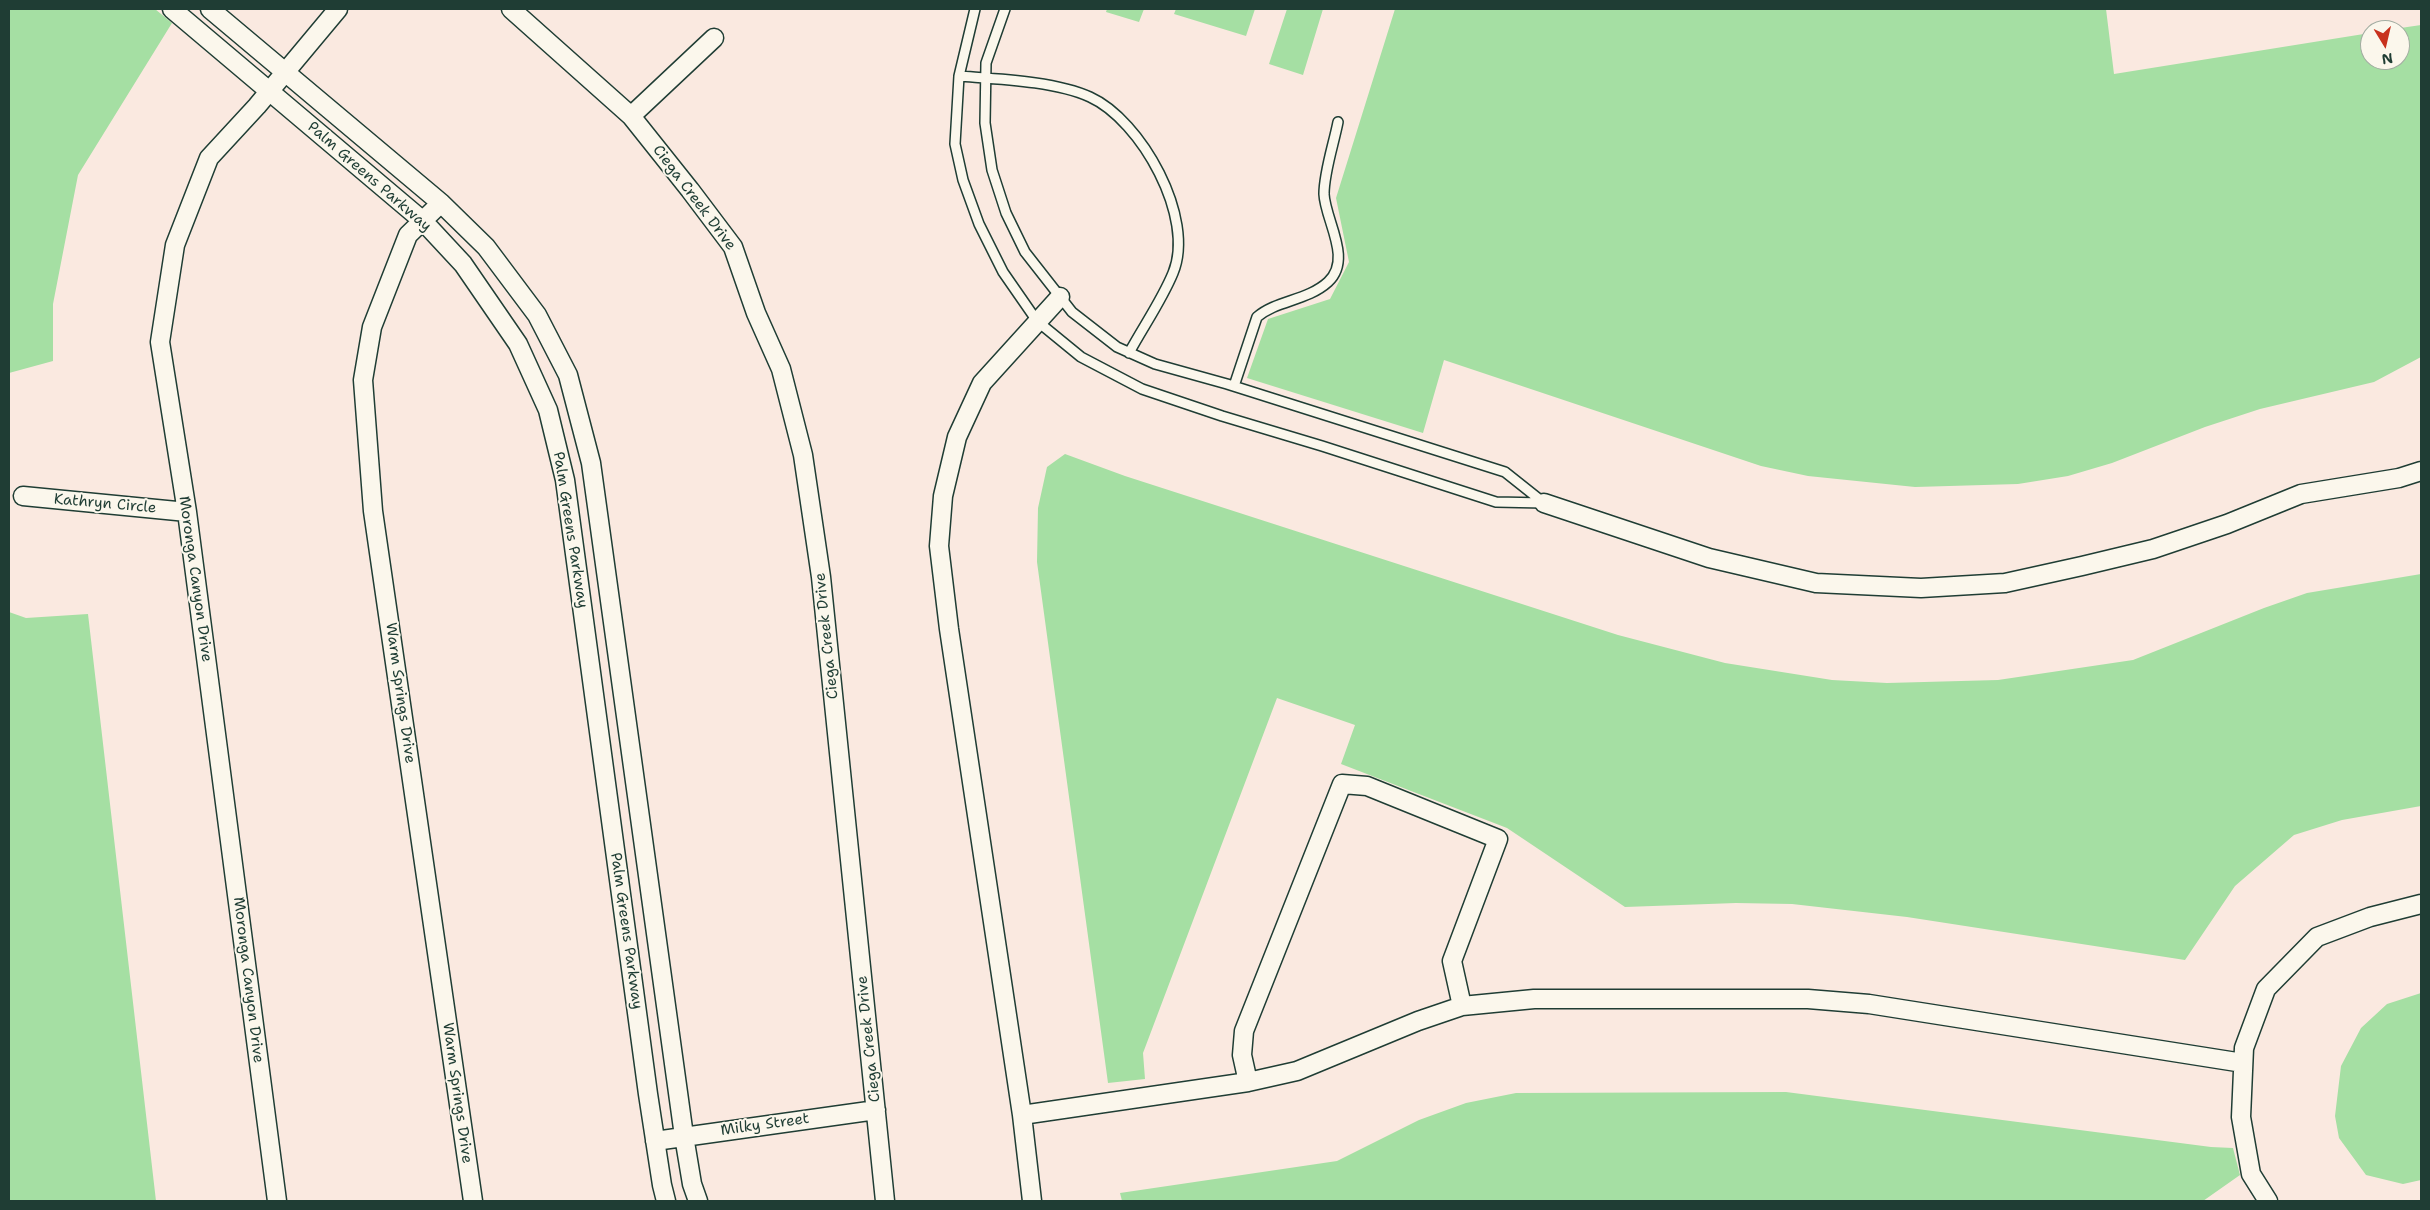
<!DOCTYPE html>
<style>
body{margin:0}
#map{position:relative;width:2430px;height:1210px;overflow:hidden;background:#fae9e0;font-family:"Shantell Sans",sans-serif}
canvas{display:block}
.frame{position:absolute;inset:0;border:10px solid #1f3d34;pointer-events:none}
.north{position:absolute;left:2360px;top:20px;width:50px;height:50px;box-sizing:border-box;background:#fbf7ec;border:1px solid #a3ada2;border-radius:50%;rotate:171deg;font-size:14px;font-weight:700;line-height:20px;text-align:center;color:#1f3d34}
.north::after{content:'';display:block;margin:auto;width:18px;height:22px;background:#c8321e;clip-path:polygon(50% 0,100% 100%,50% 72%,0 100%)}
</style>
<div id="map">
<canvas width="2430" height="1210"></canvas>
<div class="frame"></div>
<div class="north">N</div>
</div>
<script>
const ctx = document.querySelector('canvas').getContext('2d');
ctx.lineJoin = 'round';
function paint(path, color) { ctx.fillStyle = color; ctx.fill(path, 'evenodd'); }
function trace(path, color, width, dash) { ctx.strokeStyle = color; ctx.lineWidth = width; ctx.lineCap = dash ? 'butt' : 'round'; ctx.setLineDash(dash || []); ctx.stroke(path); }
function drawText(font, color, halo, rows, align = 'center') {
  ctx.font = font + ' "Shantell Sans",sans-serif'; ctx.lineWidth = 4; ctx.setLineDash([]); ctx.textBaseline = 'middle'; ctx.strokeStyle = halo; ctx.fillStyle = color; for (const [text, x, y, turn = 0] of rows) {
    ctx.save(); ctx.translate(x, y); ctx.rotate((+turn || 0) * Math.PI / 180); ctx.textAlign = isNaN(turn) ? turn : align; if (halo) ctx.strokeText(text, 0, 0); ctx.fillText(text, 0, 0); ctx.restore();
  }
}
const green = new Path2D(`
 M9,9h146l17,14 -94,152 -25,129v57l-44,12z
 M1107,9h37l-5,13 -33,-10z
 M1176,9h79l-9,27 -72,-22z
 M1287,9h36l-20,66 -34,-11z
 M1395,9h711l8,65 256,-41v27h30v-30h-13l34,-5v332l-47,25 -114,27 -55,18 -93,36 -44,13 -50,8 -103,3 -107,-11 -47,-10 -317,-106 -21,73 -176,-55 21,-59 62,-20 19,-37 -13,-64z
 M1065,454l60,22 493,159 107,28 107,17 55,3 111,-3 135,-20 131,-52 43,-15 114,-19v232l-79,14 -48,15 -59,51 -50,74 -278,-43 -115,-13 -56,-1 -111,4 -118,-79 -166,-64 14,-39 -78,-27 -134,355 2,26 -37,4 -71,-521 1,-54 9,-41z
 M9,612l17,6 62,-4 68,587h-147z
 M2421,993v187l-18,4 -37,-9 -27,-37 -4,-22 6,-50 20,-38 26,-24z
 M1786,1092l425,55 22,1 7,27 -37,26h-1081l-2,-8 217,-32 82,-41 47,-17 50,-10z`);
const service = new Path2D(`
 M975,9l-16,67 -4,68 8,36 16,44 24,48 34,49 44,36 61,32 80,27 100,30 174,56 48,1
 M1005,9l-19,54 -1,60 7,47 14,43 19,39 47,60 45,35 38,17 72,20 278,88 39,31
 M959,76c38,3 96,5 131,21 51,23 106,121 83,176 -11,27 -30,54 -44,80
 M1234,386l23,-69c20,-17 50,-16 71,-35 25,-23 -3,-62 -4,-88 0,-22 10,-51 14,-72`);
const minor = new Path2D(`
 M172,9l251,212 40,43 55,80 30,66 17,70 83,614 14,91 4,16
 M210,9l231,194 45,44 51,68 31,60 23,88 93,673 8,48 6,17
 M511,9l120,107 59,74 43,57 23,66 25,56 22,86 18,122 64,624
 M631,116l83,-78
 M441,203l-33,32 -36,92 -9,53 10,131 100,690
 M23,496l164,16
 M1544,503l165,55 107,25 105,5 84,-5 77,-17 71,-17 74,-25 74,-30 98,-16 22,-7
 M1248,1082l-6,-27 2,-24 98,-247 25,2 131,53 -46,122 10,45
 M1022,1115l226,-33 49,-11 121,-50 44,-15 72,-7h274l61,5 374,59
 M655,1141l221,-31
 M277,1201l-90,-689 -27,-170 15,-97 34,-87 48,-52 81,-97
 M1032,1201l-10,-86 -73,-486 -10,-83 4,-50 14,-59 25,-54 78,-86
 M2268,1201l-17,-27 -10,-57 3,-69 22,-59 51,-52 53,-20 51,-13`);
const streetNames = [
 ["Palm Greens Parkway",369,177,41],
 ["Ciega Creek Drive",694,198,53],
 ["Kathryn Circle",105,504,5],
 ["Palm Greens Parkway",570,530,81],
 ["Moronga Canyon Drive",195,579,82],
 ["Ciega Creek Drive",827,636,-96],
 ["Warm Springs Drive",400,693,82],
 ["Palm Greens Parkway",626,931,82],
 ["Moronga Canyon Drive",248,980,83],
 ["Ciega Creek Drive",869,1039,-96],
 ["Warm Springs Drive",457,1093,82],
 ["Milky Street",765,1125,-8]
];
paint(green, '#a5dfa3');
trace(service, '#1f3d34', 12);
trace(minor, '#1f3d34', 21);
trace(service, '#fbf7ec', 9);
trace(minor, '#fbf7ec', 18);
drawText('15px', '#1f3d34', '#fbf7ec', streetNames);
</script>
